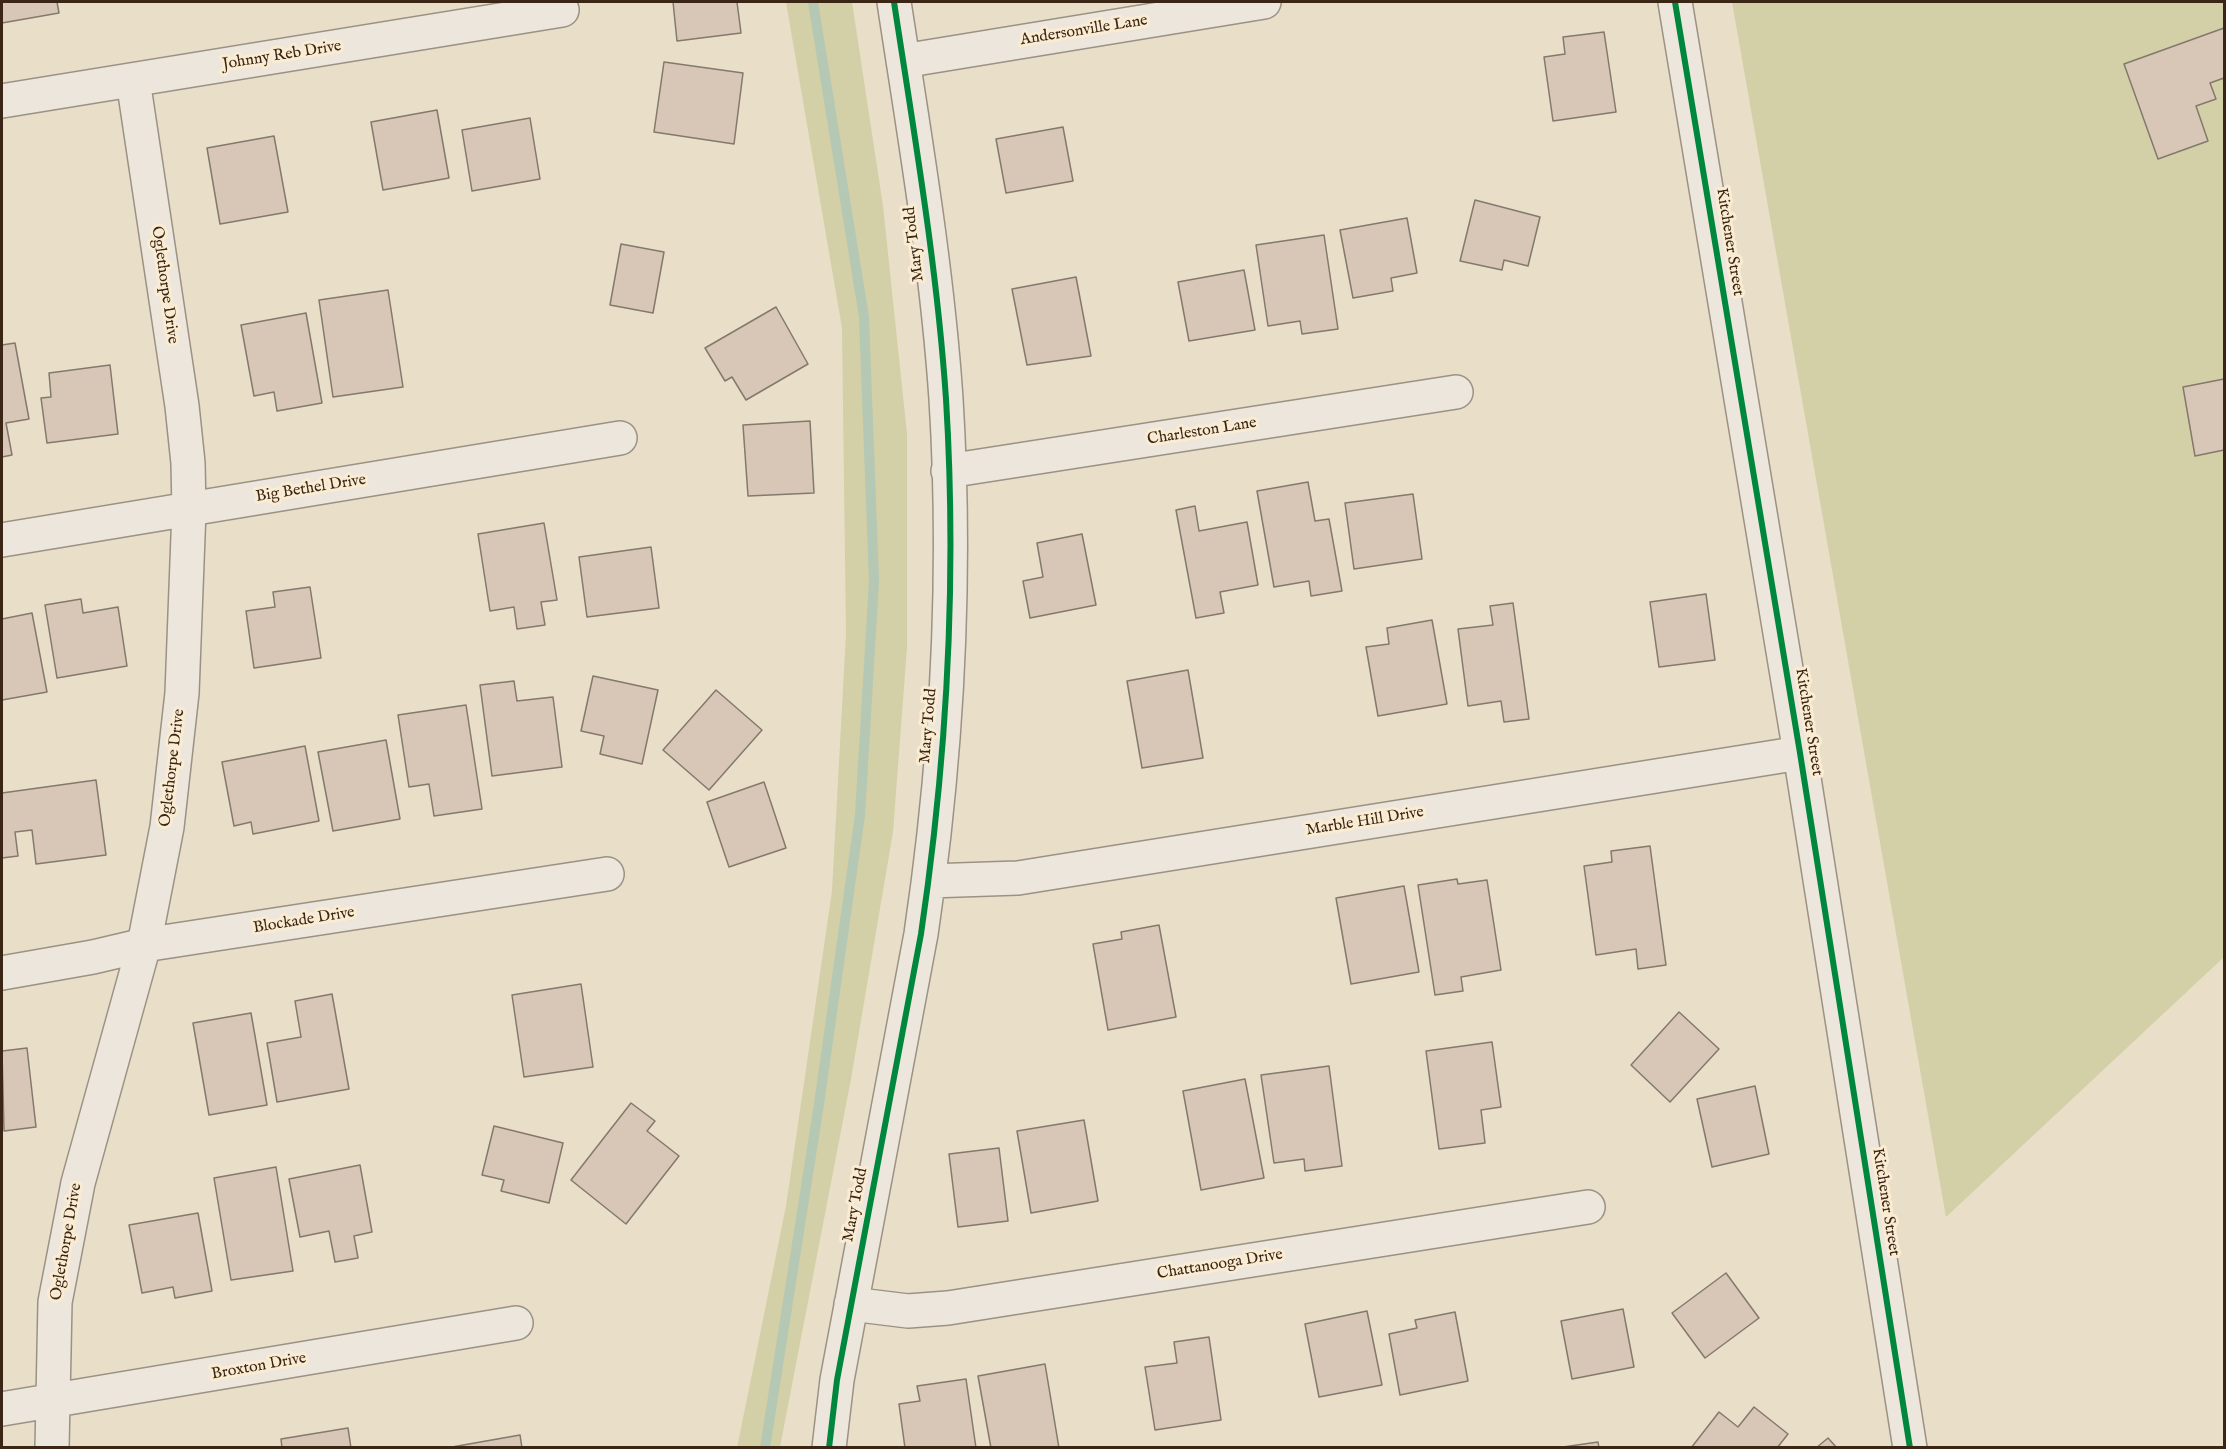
<!DOCTYPE html>
<style>
body{margin:0}
#map{position:relative;width:2226px;height:1449px;overflow:hidden;background:#e9dec8;font-family:"IM FELL English",serif}
canvas{display:block}
.frame{position:absolute;inset:0;border:3px solid #3b2515;pointer-events:none}
</style>
<div id="map">
<canvas width="2226" height="1449"></canvas>
<div class="frame"></div>
</div>
<script>
const ctx = document.querySelector('canvas').getContext('2d');
ctx.lineJoin = 'round';
function paint(path, color) { ctx.fillStyle = color; ctx.fill(path, 'evenodd'); }
function trace(path, color, width, dash) { ctx.strokeStyle = color; ctx.lineWidth = width; ctx.lineCap = dash ? 'butt' : 'round'; ctx.setLineDash(dash || []); ctx.stroke(path); }
function drawText(font, color, halo, rows, align = 'center') {
  ctx.font = font + ' "IM FELL English",serif'; ctx.lineWidth = 6; ctx.setLineDash([]); ctx.textBaseline = 'middle'; ctx.strokeStyle = halo; ctx.fillStyle = color; for (const [text, x, y, turn = 0] of rows) {
    ctx.save(); ctx.translate(x, y); ctx.rotate((+turn || 0) * Math.PI / 180); ctx.textAlign = isNaN(turn) ? turn : align; if (halo) ctx.strokeText(text, 0, 0); ctx.fillText(text, 0, 0); ctx.restore();
  }
}
const green = new Path2D(`
 M786,2h66l31,204 24,228v213l-14,185 -42,247 -71,368 -43,1 49,-242 46,-315 14,-257 -4,-306z
 M1732,2h492v26l-100,36 72,42 20,-7 -6,-16 14,-5v301l-41,8 12,69 29,-6v507l-278,260z`);
const stream = new Path2D(`
 M765,1448l54,-344 41,-289 14,-234 -10,-264 -51,-315`);
const building = new Path2D(`
 M2,2h55l2,11 -57,10z
 M673,2h64l4,31 -64,8z
 M2224,28v50l-14,5 6,16 -20,7 12,35 -50,18 -34,-95z
 M1604,32l12,80 -63,9 -9,-64 21,-3 -2,-17z
 M664,62l79,11 -9,71 -80,-12z
 M437,110l12,68 -66,12 -12,-68z
 M530,118l10,61 -68,12 -10,-61z
 M1063,127l10,54 -67,12 -10,-54z
 M274,136l14,76 -68,12 -13,-76z
 M1475,200l65,17 -12,49 -24,-6 -2,10 -42,-9z
 M1407,218l10,55 -26,5 2,13 -40,7 -13,-68z
 M1324,235l14,94 -36,5 -2,-13 -32,5 -12,-81z
 M621,244l43,8 -11,61 -43,-8z
 M1244,270l11,60 -66,11 -11,-59z
 M1076,277l15,79 -64,9 -15,-76z
 M388,290l15,97 -70,10 -14,-97z
 M776,307l32,57 -62,36 -14,-23 -7,4 -20,-33z
 M306,313l16,90 -45,8 -3,-19 -20,4 -13,-71z
 M15,343l14,76 -23,4 6,32 -10,2v-112z
 M110,365l8,69 -71,9 -6,-45 10,-1 -2,-24z
 M2224,379v71l-29,6 -12,-69z
 M810,421l4,72 -66,3 -5,-71z
 M1308,482l7,39 14,-2 13,72 -31,5 -2,-15 -35,6 -17,-96z
 M1413,494l9,65 -68,10 -9,-66z
 M1195,506l4,25 48,-9 11,63 -38,7 4,21 -28,5 -20,-108z
 M544,523l13,77 -16,2 4,23 -28,4 -3,-22 -24,4 -12,-77z
 M1082,534l14,71 -66,13 -7,-37 20,-4 -6,-34z
 M651,547l8,61 -72,9 -8,-60z
 M310,587l11,71 -67,10 -8,-57 29,-4 -2,-15z
 M1706,594l9,66 -56,7 -9,-65z
 M81,599l2,14 35,-6 9,59 -70,12 -12,-73z
 M1513,603l16,116 -25,3 -3,-21 -33,5 -10,-77 35,-4 -3,-19z
 M32,613l15,79 -45,8v-81z
 M1432,620l15,84 -69,12 -12,-69 23,-3 -2,-16z
 M1188,670l15,88 -61,10 -15,-87z
 M593,676l65,14 -16,74 -42,-10 4,-18 -23,-5z
 M514,681l3,20 36,-4 9,70 -70,9 -12,-91z
 M716,690l46,40 -53,60 -46,-40z
 M466,705l16,104 -48,7 -5,-32 -20,3 -11,-72z
 M386,740l14,79 -67,12 -15,-79z
 M305,746l14,75 -66,13 -2,-12 -17,4 -12,-64z
 M96,780l10,75 -70,9 -4,-34 -17,2 3,24 -16,2v-65z
 M764,782l22,66 -57,19 -22,-65z
 M1650,846l16,119 -28,4 -2,-20 -40,6 -12,-89 28,-4 -1,-11z
 M1457,879l1,5 29,-4 14,90 -40,7 2,14 -28,4 -17,-110z
 M1404,886l15,86 -68,12 -15,-86z
 M1159,925l17,92 -68,13 -15,-86 29,-5 -1,-7z
 M581,984l12,83 -69,10 -12,-82z
 M332,994l17,95 -72,13 -10,-59 34,-6 -6,-36z
 M1679,1012l40,37 -49,53 -39,-37z
 M251,1013l16,92 -58,10 -16,-92z
 M1492,1042l9,65 -20,3 4,33 -46,6 -13,-98z
 M27,1048l9,79 -32,4 -2,-80z
 M1329,1066l13,100 -37,5 -1,-12 -30,4 -13,-88z
 M1245,1079l19,99 -63,12 -18,-99z
 M1755,1086l14,68 -57,13 -15,-68z
 M631,1103l24,18 -8,10 32,25 -53,68 -55,-44z
 M1084,1120l14,81 -67,12 -14,-82z
 M494,1126l69,17 -14,60 -48,-12 3,-11 -22,-5z
 M999,1148l9,73 -50,6 -9,-73z
 M360,1165l12,67 -18,4 4,22 -23,4 -6,-31 -29,6 -11,-58z
 M276,1167l17,104 -62,9 -17,-102z
 M198,1213l14,78 -37,7 -2,-11 -31,6 -13,-68z
 M1726,1273l33,45 -54,40 -33,-45z
 M1623,1309l11,58 -62,12 -11,-58z
 M1367,1311l15,74 -63,12 -14,-73z
 M1455,1312l13,69 -68,14 -11,-61 28,-6 -2,-8z
 M1209,1337l12,83 -66,10 -10,-63 32,-4 -3,-21z
 M1045,1364l14,84h-68l-13,-72z
 M966,1379l10,69h-71l-6,-44 21,-3 -3,-15z
 M1754,1407l34,27 -11,14h-86l28,-36 19,15z
 M348,1428l3,20h-69l-1,-9z
 M520,1435l2,13h-70v-1z
 M1828,1438l9,10h-21z
 M1598,1442l1,6h-43z`);
const minor = new Path2D(`
 M1675,2l125,751 110,695
 M903,61l361,-59
 M2,101l560,-91
 M948,471l508,-79
 M2,540l618,-102
 M929,881l89,-3 782,-125
 M2,973l91,-16 51,-12 463,-71
 M851,1304l57,7 40,-3 640,-101
 M2,1409l514,-86
 M52,1448l3,-146 23,-119 66,-238 23,-118 15,-134 7,-183 -1,-47 -6,-57 -49,-326
 M829,1448l8,-68 84,-446c26,-176 36,-357 25,-535 -9,-133 -32,-266 -52,-397`);
const cycleway = new Path2D(`
 M1675,2l125,751 110,695
 M829,1448l8,-68 84,-446c26,-176 36,-357 25,-535 -9,-133 -32,-266 -52,-397`);
const streetNames = [
 ["Andersonville Lane",1084,31,-9],
 ["Johnny Reb Drive",282,56,-9],
 ["Kitchener Street",1729,242,81],
 ["Mary Todd",915,244,-97],
 ["Oglethorpe Drive",164,285,82],
 ["Charleston Lane",1202,432,-9],
 ["Big Bethel Drive",311,489,-9],
 ["Kitchener Street",1808,722,81],
 ["Mary Todd",929,726,-85],
 ["Oglethorpe Drive",173,768,-83],
 ["Marble Hill Drive",1365,822,-9],
 ["Blockade Drive",304,921,-9],
 ["Kitchener Street",1885,1202,81],
 ["Mary Todd",856,1205,-79],
 ["Oglethorpe Drive",67,1242,-80],
 ["Chattanooga Drive",1220,1265,-9],
 ["Broxton Drive",259,1367,-10]
];
paint(green, '#d3cfa7');
trace(stream, '#b4c8b4', 10);
paint(building, '#d8c7b7');
trace(building, '#83796c', 1.5);
trace(minor, '#9b9284', 36);
trace(minor, '#ece6dc', 33);
trace(cycleway, '#00873e', 6);
drawText('16px', '#3b2515', '#faecd2', streetNames);
</script>
